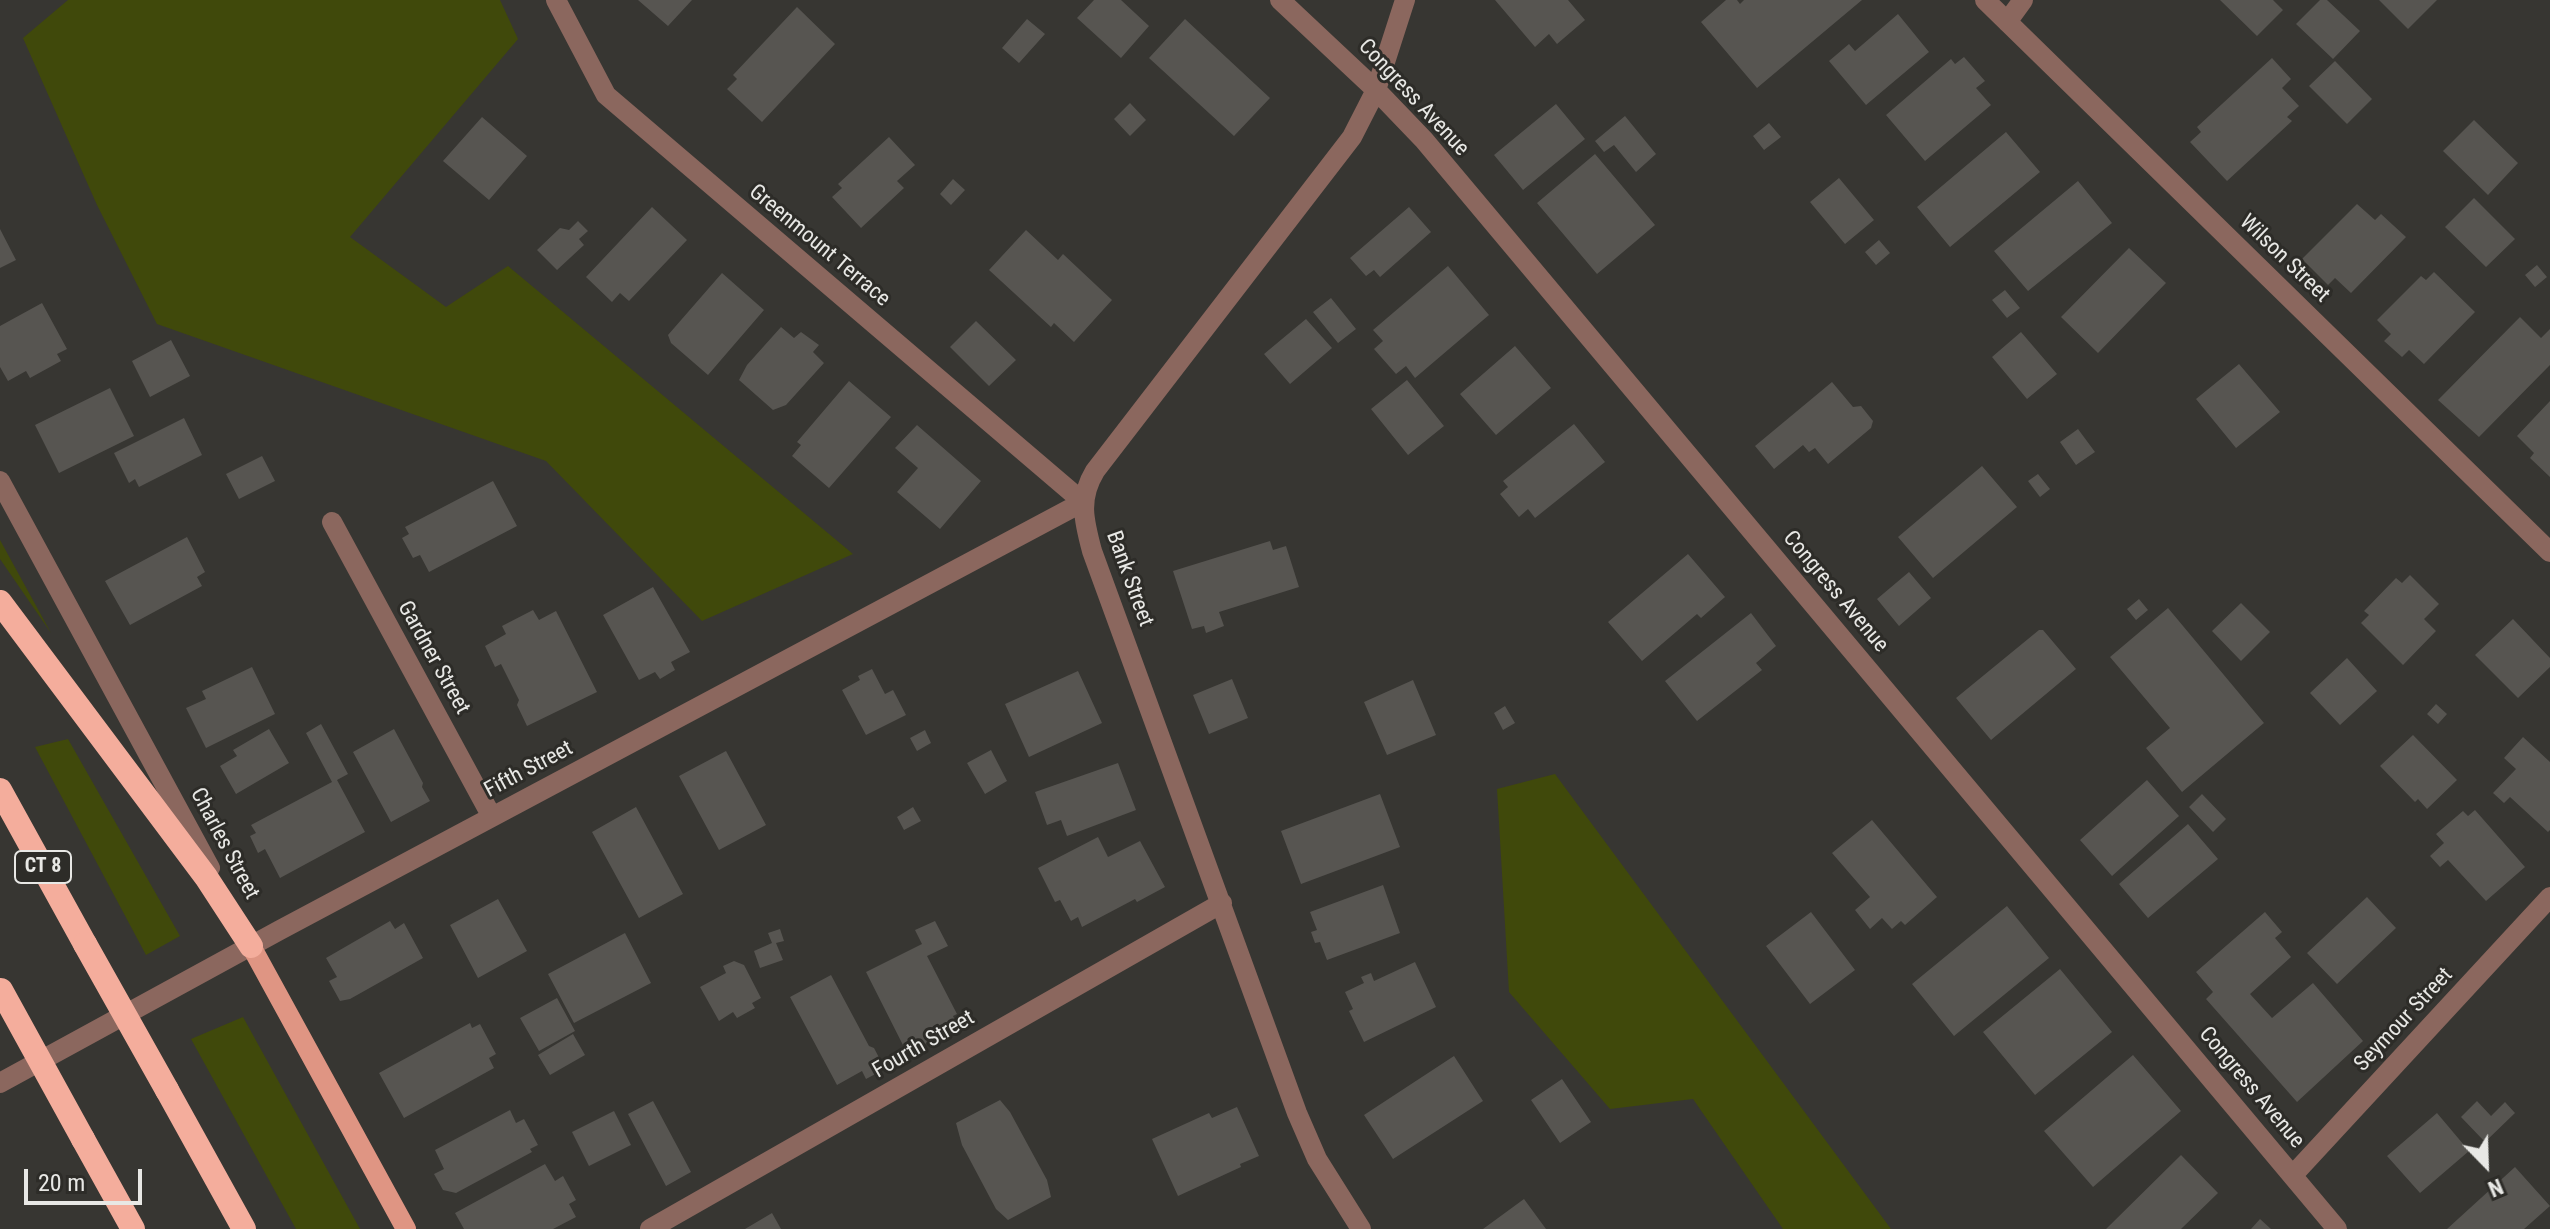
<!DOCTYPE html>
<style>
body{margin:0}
#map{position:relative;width:2550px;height:1229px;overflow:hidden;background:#373632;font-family:"Roboto Condensed",sans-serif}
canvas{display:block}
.north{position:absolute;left:2446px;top:1125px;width:80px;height:80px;-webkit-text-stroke:6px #2d2c28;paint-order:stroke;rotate:157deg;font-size:22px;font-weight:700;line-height:32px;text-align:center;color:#e8e8e5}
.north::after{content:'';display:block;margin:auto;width:28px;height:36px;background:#e8e8e5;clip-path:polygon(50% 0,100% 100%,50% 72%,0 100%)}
.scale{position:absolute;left:24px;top:1169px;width:118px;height:36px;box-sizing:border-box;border:4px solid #e8e8e5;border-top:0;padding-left:10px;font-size:24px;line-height:28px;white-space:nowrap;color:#e8e8e5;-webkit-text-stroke:6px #2d2c28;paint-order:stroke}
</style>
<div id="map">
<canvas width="2550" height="1229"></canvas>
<div class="north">N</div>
<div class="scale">20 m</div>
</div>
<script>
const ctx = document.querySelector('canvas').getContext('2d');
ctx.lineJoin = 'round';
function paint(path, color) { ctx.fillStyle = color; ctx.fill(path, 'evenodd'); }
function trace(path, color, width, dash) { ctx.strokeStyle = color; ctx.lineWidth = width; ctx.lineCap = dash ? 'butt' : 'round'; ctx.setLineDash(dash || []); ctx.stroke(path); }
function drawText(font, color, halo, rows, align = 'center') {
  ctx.font = font + ' "Roboto Condensed",sans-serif'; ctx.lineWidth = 6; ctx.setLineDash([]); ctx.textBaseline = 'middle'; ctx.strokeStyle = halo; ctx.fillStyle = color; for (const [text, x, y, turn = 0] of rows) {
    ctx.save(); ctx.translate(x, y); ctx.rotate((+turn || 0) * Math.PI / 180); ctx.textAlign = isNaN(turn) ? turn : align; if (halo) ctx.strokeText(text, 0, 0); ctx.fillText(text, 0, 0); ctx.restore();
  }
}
const green = new Path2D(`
 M68,0h432l18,39 -168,198 96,70 62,-41 345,288 -151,67 -156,-160 -389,-137 -60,-119 -74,-167z
 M0,540l51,93 -51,-74z
 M68,739l112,197 -34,19 -111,-208z
 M1555,774l336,455h-108l-90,-130 -83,10 -101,-117 -12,-203z
 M243,1017l117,212h-64l-105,-190z`);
const building = new Path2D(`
 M638,0h54l-24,26z
 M1094,0h27l28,26 -28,32 -44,-40z
 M1495,0h73l17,20 -28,24 -8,-10 -14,13z
 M1726,0h11l3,4 4,-4h118l-105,88 -56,-66z
 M2220,0h53l10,10 -26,26z
 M2320,0h7l33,31 -27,28 -37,-35z
 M2379,0h58l-29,29z
 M797,7l38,37 -73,78 -35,-33 10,-10 -4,-4z
 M1898,14l31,38 -63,53 -37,-44 20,-17 6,7z
 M1027,19l18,15 -26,29 -17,-15z
 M1185,19l85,79 -36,38 -85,-78z
 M1964,57l21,24 -9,7 15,17 -66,56 -39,-46 65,-56 4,5z
 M2272,58l19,21 -9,9 17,18 -12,11 5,4 -65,60 -37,-39 11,-10 -4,-5z
 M2335,61l37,38 -25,25 -38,-38z
 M1130,103l16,17 -16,16 -16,-17z
 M1556,104l29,35 -62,51 -29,-35z
 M1625,116l31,38 -20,18 -22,-27 -10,7 -9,-11z
 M482,117l45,39 -38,44 -46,-39z
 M2474,120l44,43 -30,32 -45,-44z
 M1769,123l12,14 -17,13 -11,-14z
 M2006,132l34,40 -90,75 -33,-40z
 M889,137l26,28 -18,16 7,7 -43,40 -29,-31 10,-9 -4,-4z
 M1595,154l60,71 -58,49 -60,-71z
 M1839,178l35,42 -29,24 -35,-42z
 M953,179l12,11 -14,15 -11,-11z
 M2078,181l34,42 -84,68 -34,-40z
 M2474,198l41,41 -29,28 -41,-40z
 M2357,204l18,16 6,-6 25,23 -55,56 -16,-15 -7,7 -26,-26z
 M652,207l35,33 -58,61 -9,-8 -8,9 -26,-25z
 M1409,207l22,25 -51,45 -6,-7 -8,6 -16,-18z
 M578,221l10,10 -9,8 5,6 -27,25 -20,-20 23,-22 9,2z
 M0,229l16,31 -16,8z
 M1026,230l32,30 5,-6 49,46 -38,42 -20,-19 -3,4 -62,-57z
 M1879,240l11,13 -14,12 -11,-13z
 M2129,248l37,35 -68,70 -37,-36z
 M2537,265l10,12 -12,10 -10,-12z
 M1448,266l41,49 -74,63 -9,-12 -10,8 -22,-25 9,-8 -10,-11z
 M2434,272l41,40 -51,52 -15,-14 -7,7 -18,-16 7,-7 -14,-14 44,-44 5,4z
 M722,273l42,37 -56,65 -37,-32 -3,-8z
 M2005,290l15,18 -13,10 -15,-18z
 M1331,298l25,31 -18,14 -25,-31z
 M42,303l25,46 -10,5 4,7 -31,17 -4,-7 -18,10 -8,-14v-41z
 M2520,317l21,21 9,-9v36l-71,72 -41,-37z
 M1306,319l26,29 -42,36 -26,-30z
 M976,321l40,39 -27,26 -39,-39z
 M781,327l13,11 7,-6 18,13 -6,7 11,11 -38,42 -13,5 -34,-30 8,-15z
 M2021,332l36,42 -30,25 -35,-42z
 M171,340l19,36 -40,21 -18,-36z
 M1515,346l36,42 -55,47 -36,-41z
 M2239,364l41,48 -44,36 -40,-49z
 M1407,380l37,46 -36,29 -37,-46z
 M849,381l42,36 -62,71 -37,-32 9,-11 -4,-3z
 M1832,382l21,25 8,-1 12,15 -2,7 -43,36 -13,-16 -6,4 -6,-7 -29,24 -19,-23z
 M110,388l24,48 -75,37 -24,-48z
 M2550,401v76l-20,-19 4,-5 -17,-17z
 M184,418l18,37 -63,32 -4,-8 -6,4 -15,-30z
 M1574,424l31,38 -70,56 -7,-9 -9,8 -19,-23 8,-7 -5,-6z
 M917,425l64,56 -41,48 -43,-37 21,-24 -23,-20z
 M2078,429l17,23 -19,13 -16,-23z
 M262,456l13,25 -36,18 -13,-25z
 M1982,466l35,41 -84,71 -35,-41z
 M2038,474l12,15 -10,8 -12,-16z
 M493,481l24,45 -88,46 -9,-17 -7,3 -11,-20 7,-4 -4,-7z
 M187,537l18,35 -8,5 5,9 -72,39 -25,-44z
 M1270,541l3,9 13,-4 13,41 -80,25 5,14 -18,7 -2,-7 -12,3 -19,-58z
 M1688,554l37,43 -24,21 -4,-4 -55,47 -34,-39z
 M1909,572l22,26 -32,28 -22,-27z
 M2410,575l29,29 -15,15 12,12 -33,34 -42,-42 8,-8 -5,-4 32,-33 6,5z
 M653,587l37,65 -19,10 4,8 -15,9 -5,-7 -16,8 -36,-65z
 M2139,599l9,11 -12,10 -9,-11z
 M2241,603l29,29 -29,29 -29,-30z
 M2168,608l96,115 -82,69 -36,-44 24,-20 -60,-71z
 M533,610l6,10 17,-9 41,81 -70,34 -10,-21 2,-5 -18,-36 -6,3 -10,-21 21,-12 -4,-8z
 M1751,613l25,33 -20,17 6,7 -65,51 -32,-40z
 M2513,619l37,39v9l-32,31 -43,-43z
 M2039,630h4l33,39 -85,71 -35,-42z
 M2347,658l30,33 -37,34 -30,-32z
 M252,667l23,47 -69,34 -20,-40 20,-9 -4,-8z
 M872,669l13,25 8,-4 13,25 -40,20 -24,-45 18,-10 -2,-4z
 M1078,671l24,52 -73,34 -24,-53z
 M1232,679l16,39 -39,16 -16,-39z
 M1413,680l23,55 -49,20 -23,-53z
 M2436,704l11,10 -9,10 -11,-10z
 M1505,706l10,17 -12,7 -9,-17z
 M321,724l27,50 -11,6 28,52 -85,46 -15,-29 -7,4 -8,-17 6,-3 -5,-8 81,-43 -26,-49z
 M269,729l20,34 -53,31 -16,-28 17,-10 -4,-6z
 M394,729l29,54 -1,4 8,14 -39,21 -38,-70z
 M925,730l6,13 -14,8 -7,-13z
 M2413,735l44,45 -30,29 -9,-10 -3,3 -35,-36z
 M2523,737l27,25v68l-2,2 -38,-35 -6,6 -11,-10 23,-24 -12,-11z
 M991,750l16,31 -22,13 -18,-31z
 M726,751l40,74 -47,25 -40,-74z
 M1118,763l18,47 -69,26 -6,-16 -14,5 -12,-33z
 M2147,780l32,36 -67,60 -32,-36z
 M1380,794l20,53 -99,37 -20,-53z
 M2202,794l24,25 -13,13 -24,-25z
 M636,807l47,87 -44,24 -47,-86z
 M913,807l8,14 -17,9 -7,-13z
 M2475,810l50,57 -39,34 -38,-41 -8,7 -10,-11 14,-13 -8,-9 27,-23 5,5z
 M1872,820l65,77 -32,28 -4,-4 -9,8 -10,-11 -12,11 -15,-19 15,-13 -38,-44z
 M2188,824l30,35 -70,59 -29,-34z
 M1098,837l10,20 32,-16 25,46 -28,15 -2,-3 -53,28 -4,-10 -7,4 -11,-21 -5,2 -17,-34z
 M1383,885l17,48 -73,27 -7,-18 -5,1 -4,-11 6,-2 -7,-18z
 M2367,897l29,31 -59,56 -30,-31z
 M498,899l29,52 -49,27 -28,-53z
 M2007,906l42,52 -95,78 -42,-52z
 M1811,912l44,58 -45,34 -44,-58z
 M2265,912l17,20 -7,6 16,19 -41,37 22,24 41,-35 50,58 -66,61 -91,-103 7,-7 -17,-20z
 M390,921l5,8 9,-6 19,35 -73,41 -10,2 -11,-20 8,-4 -11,-19z
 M935,921l13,25 -21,10 30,58 -4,2 5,11 -51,26 -41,-81 56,-28 -7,-14z
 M780,929l4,12 -8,2 7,17 -23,8 -6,-17 18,-8 -4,-10z
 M625,933l26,50 -77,40 -26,-49z
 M734,961l10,4 17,33 -9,5 3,5 -18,10 -4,-6 -14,9 -19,-34 26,-14 -3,-7z
 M1415,962l21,45 -72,35 -15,-31 4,-2 -8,-17 19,-9 -3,-6 10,-4 3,8z
 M2060,969l52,63 -77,63 -52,-63z
 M831,975l38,71 5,2 11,21 -19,10 -4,-8 -25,14 -47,-88z
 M557,998l18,33 -36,20 -19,-33z
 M470,1023l2,5 8,-4 16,30 -7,4 5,10 -90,50 -25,-45z
 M573,1034l12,21 -35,20 -12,-20z
 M2133,1055l48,56 -88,76 -49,-56z
 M1454,1056l29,45 -90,58 -29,-44z
 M1562,1079l29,43 -31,21 -29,-43z
 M1000,1100l10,12 37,68 4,17 -43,23 -12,-11 -34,-64 -6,-22z
 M653,1101l38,71 -25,14 -38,-72z
 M2477,1101l14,15 14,-14 10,11 -30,29 -24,-25z
 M1237,1107l22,49 -19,8 1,3 -63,29 -26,-57 57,-26 3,5z
 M510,1110l6,13 8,-4 14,26 -8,4 2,3 -76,41 -13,-3 -9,-16 10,-5 -9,-19z
 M614,1111l17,34 -42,21 -17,-34z
 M2437,1113l32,38 -49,42 -33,-37z
 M2181,1155l37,38 -37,36h-75z
 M545,1164l10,17 8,-5 13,24 -7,4 7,13 -23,12h-89l-9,-16z
 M2515,1167l35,39 -26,23h-77z
 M1524,1199l22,30h-63z
 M772,1213l9,16h-36z
 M2260,1219l11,10h-20z`);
const minor = new Path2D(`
 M556,0l50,95 477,407
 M1280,0l96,90 48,50 913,1089
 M1985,0l565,552
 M2007,22l16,-22
 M0,481l210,387
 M332,522l160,295
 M0,1083l280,-153 803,-428
 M2293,1175l257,-278
 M650,1229l572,-326
 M1361,1229l-44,-70 -20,-46 -205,-562c-8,-30 -14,-52 3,-80l257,-334 24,-47 29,-90`);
const major = new Path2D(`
 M251,946l155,283`);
const highway = new Path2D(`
 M0,602l206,275 45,69
 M0,790l85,154
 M167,1090l77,139
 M83,1139l50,90`);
const highwayBridge = new Path2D(`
 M85,944l82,146
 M1,990l82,149`);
const shields = [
 [43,867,56]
];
const shieldNames = [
 ["CT 8",43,867]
];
const streetNames = [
 ["Congress Avenue",1413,98,47],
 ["Greenmount Terrace",819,246,40],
 ["Wilson Street",2284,259,44],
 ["Bank Street",1129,579,70],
 ["Congress Avenue",1835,592,50],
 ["Gardner Street",433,658,61],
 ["Fifth Street",529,770,-28],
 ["Charles Street",224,844,62],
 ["Seymour Street",2404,1020,-47],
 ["Fourth Street",924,1045,-30],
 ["Congress Avenue",2251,1088,50]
];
paint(green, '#40490b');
paint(building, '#575551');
trace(minor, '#8b675e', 20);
trace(major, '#df9583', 20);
trace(highway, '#f4ad9c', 24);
trace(highwayBridge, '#f4ad9c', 24);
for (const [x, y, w] of shields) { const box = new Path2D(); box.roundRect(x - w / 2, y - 16, w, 32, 6); ctx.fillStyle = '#2d2c28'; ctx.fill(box); trace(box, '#e8e8e5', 2); }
drawText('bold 20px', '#e8e8e5', null, shieldNames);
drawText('22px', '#e8e8e5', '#2d2c28', streetNames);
</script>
